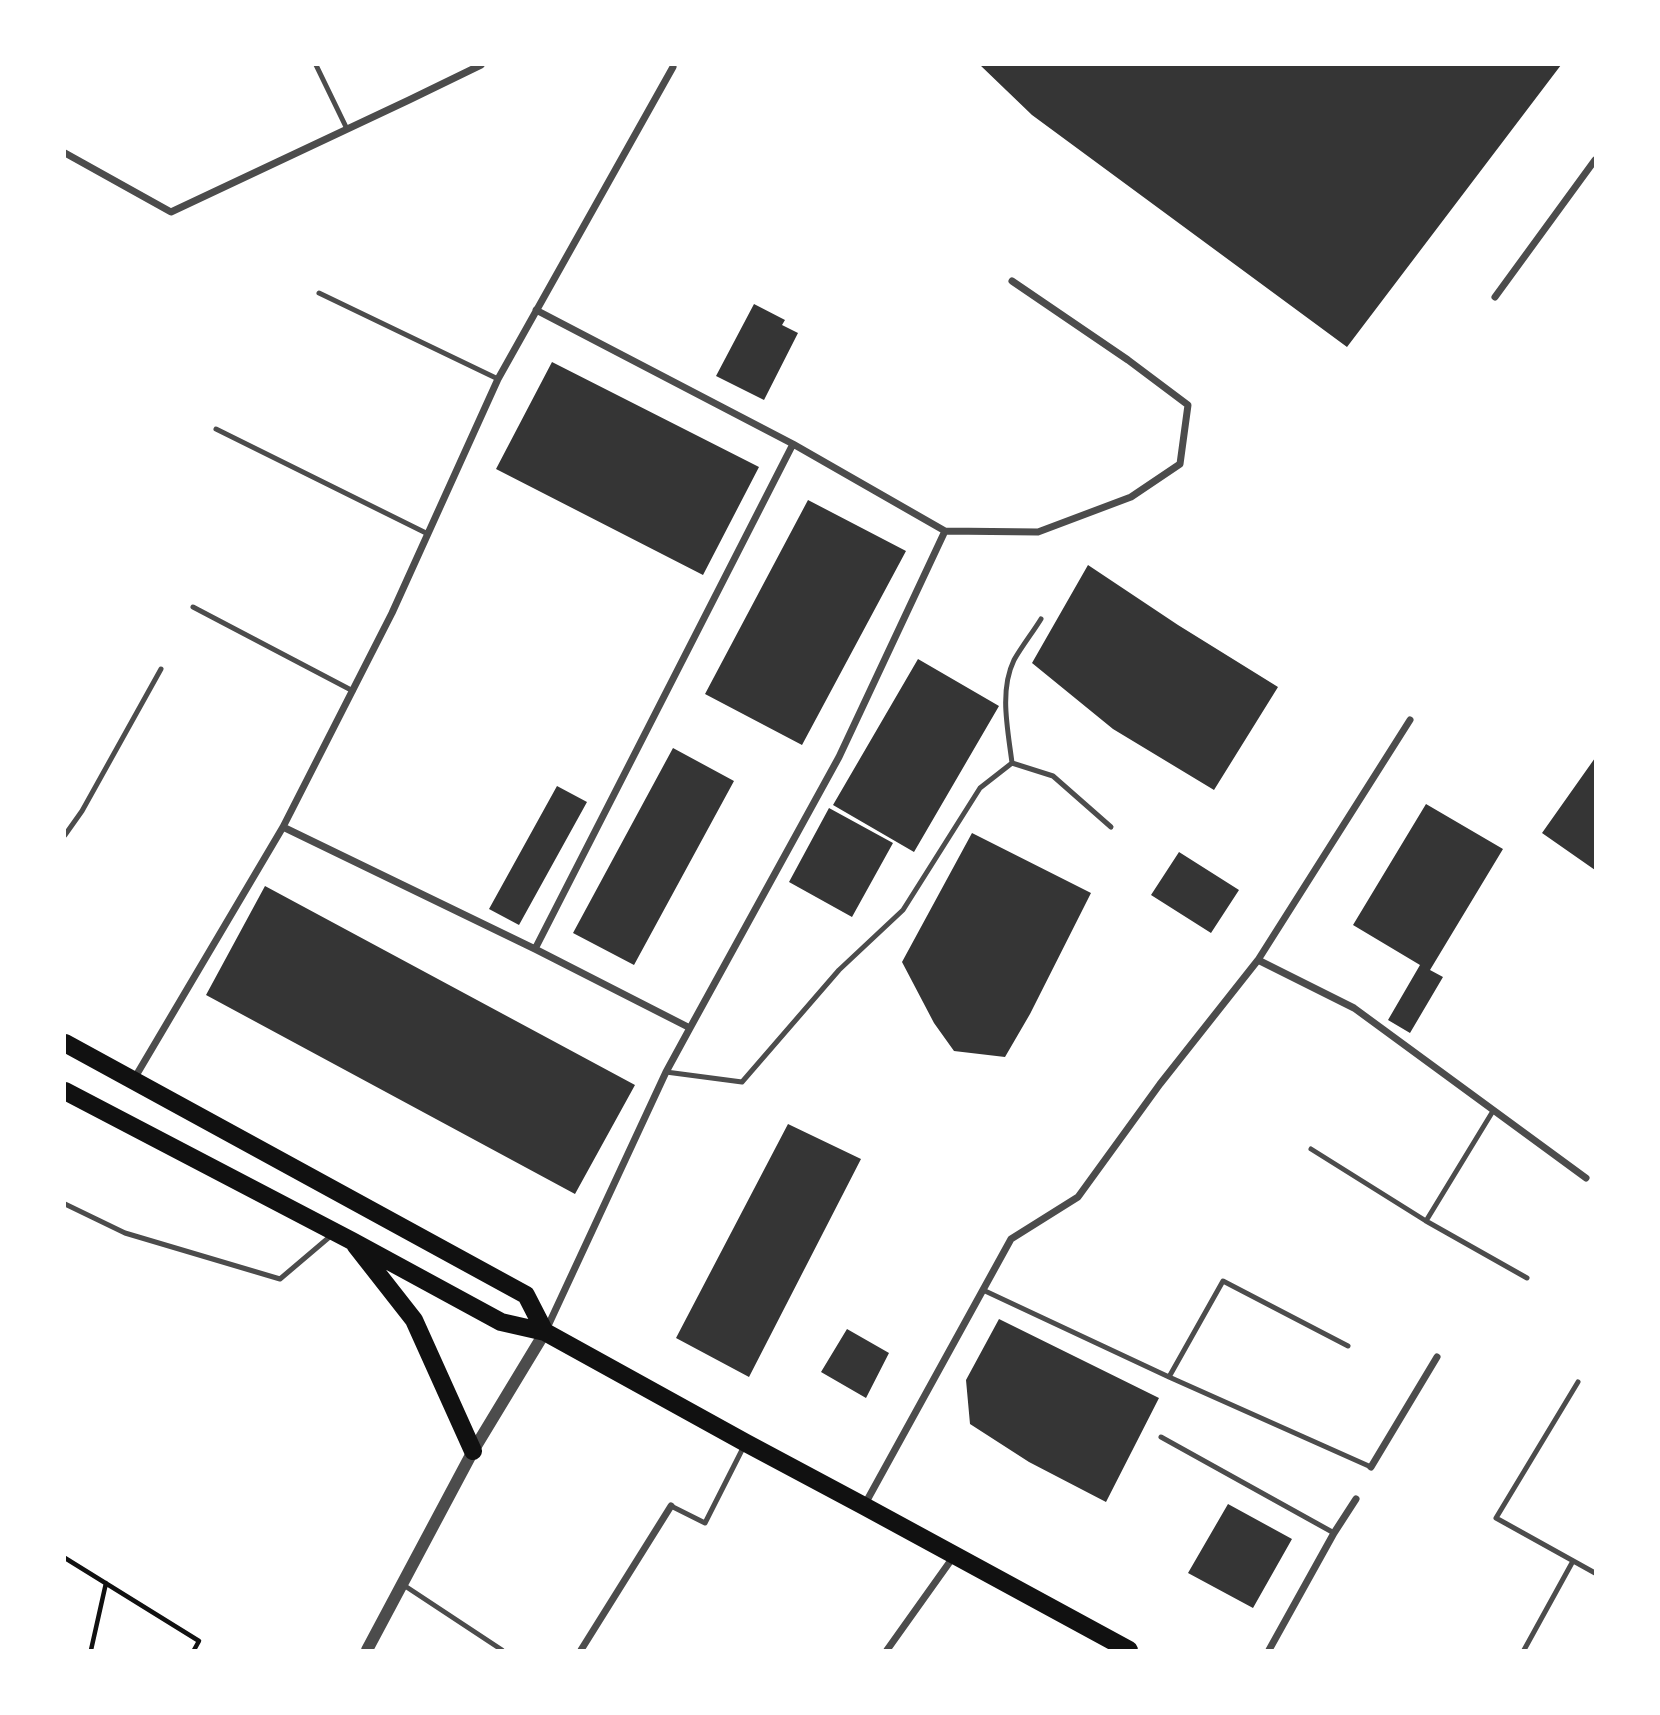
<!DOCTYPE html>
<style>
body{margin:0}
#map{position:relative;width:1660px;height:1715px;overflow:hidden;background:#fff;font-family:Inter,sans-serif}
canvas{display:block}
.frame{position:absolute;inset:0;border:66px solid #fff;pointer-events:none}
</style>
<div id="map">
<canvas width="1660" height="1715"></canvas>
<div class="frame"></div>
</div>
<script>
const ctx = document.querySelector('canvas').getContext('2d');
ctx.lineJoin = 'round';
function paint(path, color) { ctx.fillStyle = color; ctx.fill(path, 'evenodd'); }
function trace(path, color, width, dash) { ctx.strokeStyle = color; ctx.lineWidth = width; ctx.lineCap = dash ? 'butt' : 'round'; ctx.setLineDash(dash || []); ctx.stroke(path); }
const building = new Path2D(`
 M980,65h581l-214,282 -315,-232z
 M754,304l31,16 -3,5 16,8 -34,67 -48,-24z
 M552,362l207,105 -56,108 -207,-106z
 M808,500l98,51 -104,194 -97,-51z
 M1088,565l90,60 100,62 -64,103 -101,-61 -81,-66z
 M918,659l81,47 -85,146 -81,-47z
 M673,748l61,33 -100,184 -61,-32z
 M1595,758v112l-53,-37z
 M557,786l30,16 -68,123 -30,-16z
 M1426,804l77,45 -73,121 13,7 -33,56 -22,-13 32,-55 -67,-40z
 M829,808l64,35 -41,74 -63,-35z
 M972,833l119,60 -61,121 -25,43 -51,-6 -20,-28 -32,-61z
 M1179,852l60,38 -28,43 -60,-38z
 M265,886l370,199 -60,109 -369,-199z
 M788,1124l73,35 -112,218 -73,-39z
 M999,1319l160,79 -53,104 -77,-40 -59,-38 -4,-44z
 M847,1329l42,24 -23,45 -45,-26z
 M1228,1504l64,35 -39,69 -65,-35z`);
const path = new Path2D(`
 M65,1558l134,83 -5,9
 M91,1650l15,-67`);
const service = new Path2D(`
 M316,65l31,64
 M319,293l179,86
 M216,429l212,105
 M193,607l160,84
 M1012,763c-4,-33 -13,-72 2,-103 8,-14 19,-28 27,-41
 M65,835l17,-24 79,-142
 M666,1072l76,10 97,-112 64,-60 77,-122 32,-25 41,13 58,51
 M1311,1149l115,72 101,57
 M65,1204l60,29 155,46 53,-45
 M1426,1221l67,-110
 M983,1290l186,87 202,90
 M1169,1377l54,-96 125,65
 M1578,1382l-82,136 99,55
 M1161,1437l173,96
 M671,1506l34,17 39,-77
 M402,1584l100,66
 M1524,1650l49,-89`);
const minor = new Path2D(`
 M65,153l106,59 238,-112 72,-35
 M1495,297l100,-137
 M536,310l257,134 152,87 93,1 93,-35 49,-33 8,-59 -60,-45 -116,-79
 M283,827l252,122 155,79 -24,44 -119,256
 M535,949l258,-505
 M1258,960l152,-240
 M690,1028l149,-271 106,-226
 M134,1079l149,-252 109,-214 106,-234 175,-312
 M1371,1467l66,-110
 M865,1504l146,-265 67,-42 82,-113 98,-124 96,48 232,170
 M581,1650l90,-144
 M887,1650l67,-94
 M1269,1650l65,-117 22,-34`);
const tertiary = new Path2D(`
 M367,1650l106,-199 72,-119`);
const primary = new Path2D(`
 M65,1043l461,252 19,37
 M65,1091l287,150 149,81 44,10 201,111 118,63 265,144
 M356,1246l58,74 59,131`);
paint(building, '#353535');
trace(path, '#111', 4.5);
trace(service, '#4c4c4c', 5);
trace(minor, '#4c4c4c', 7);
trace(tertiary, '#4c4c4c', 12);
trace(primary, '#111', 18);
</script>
